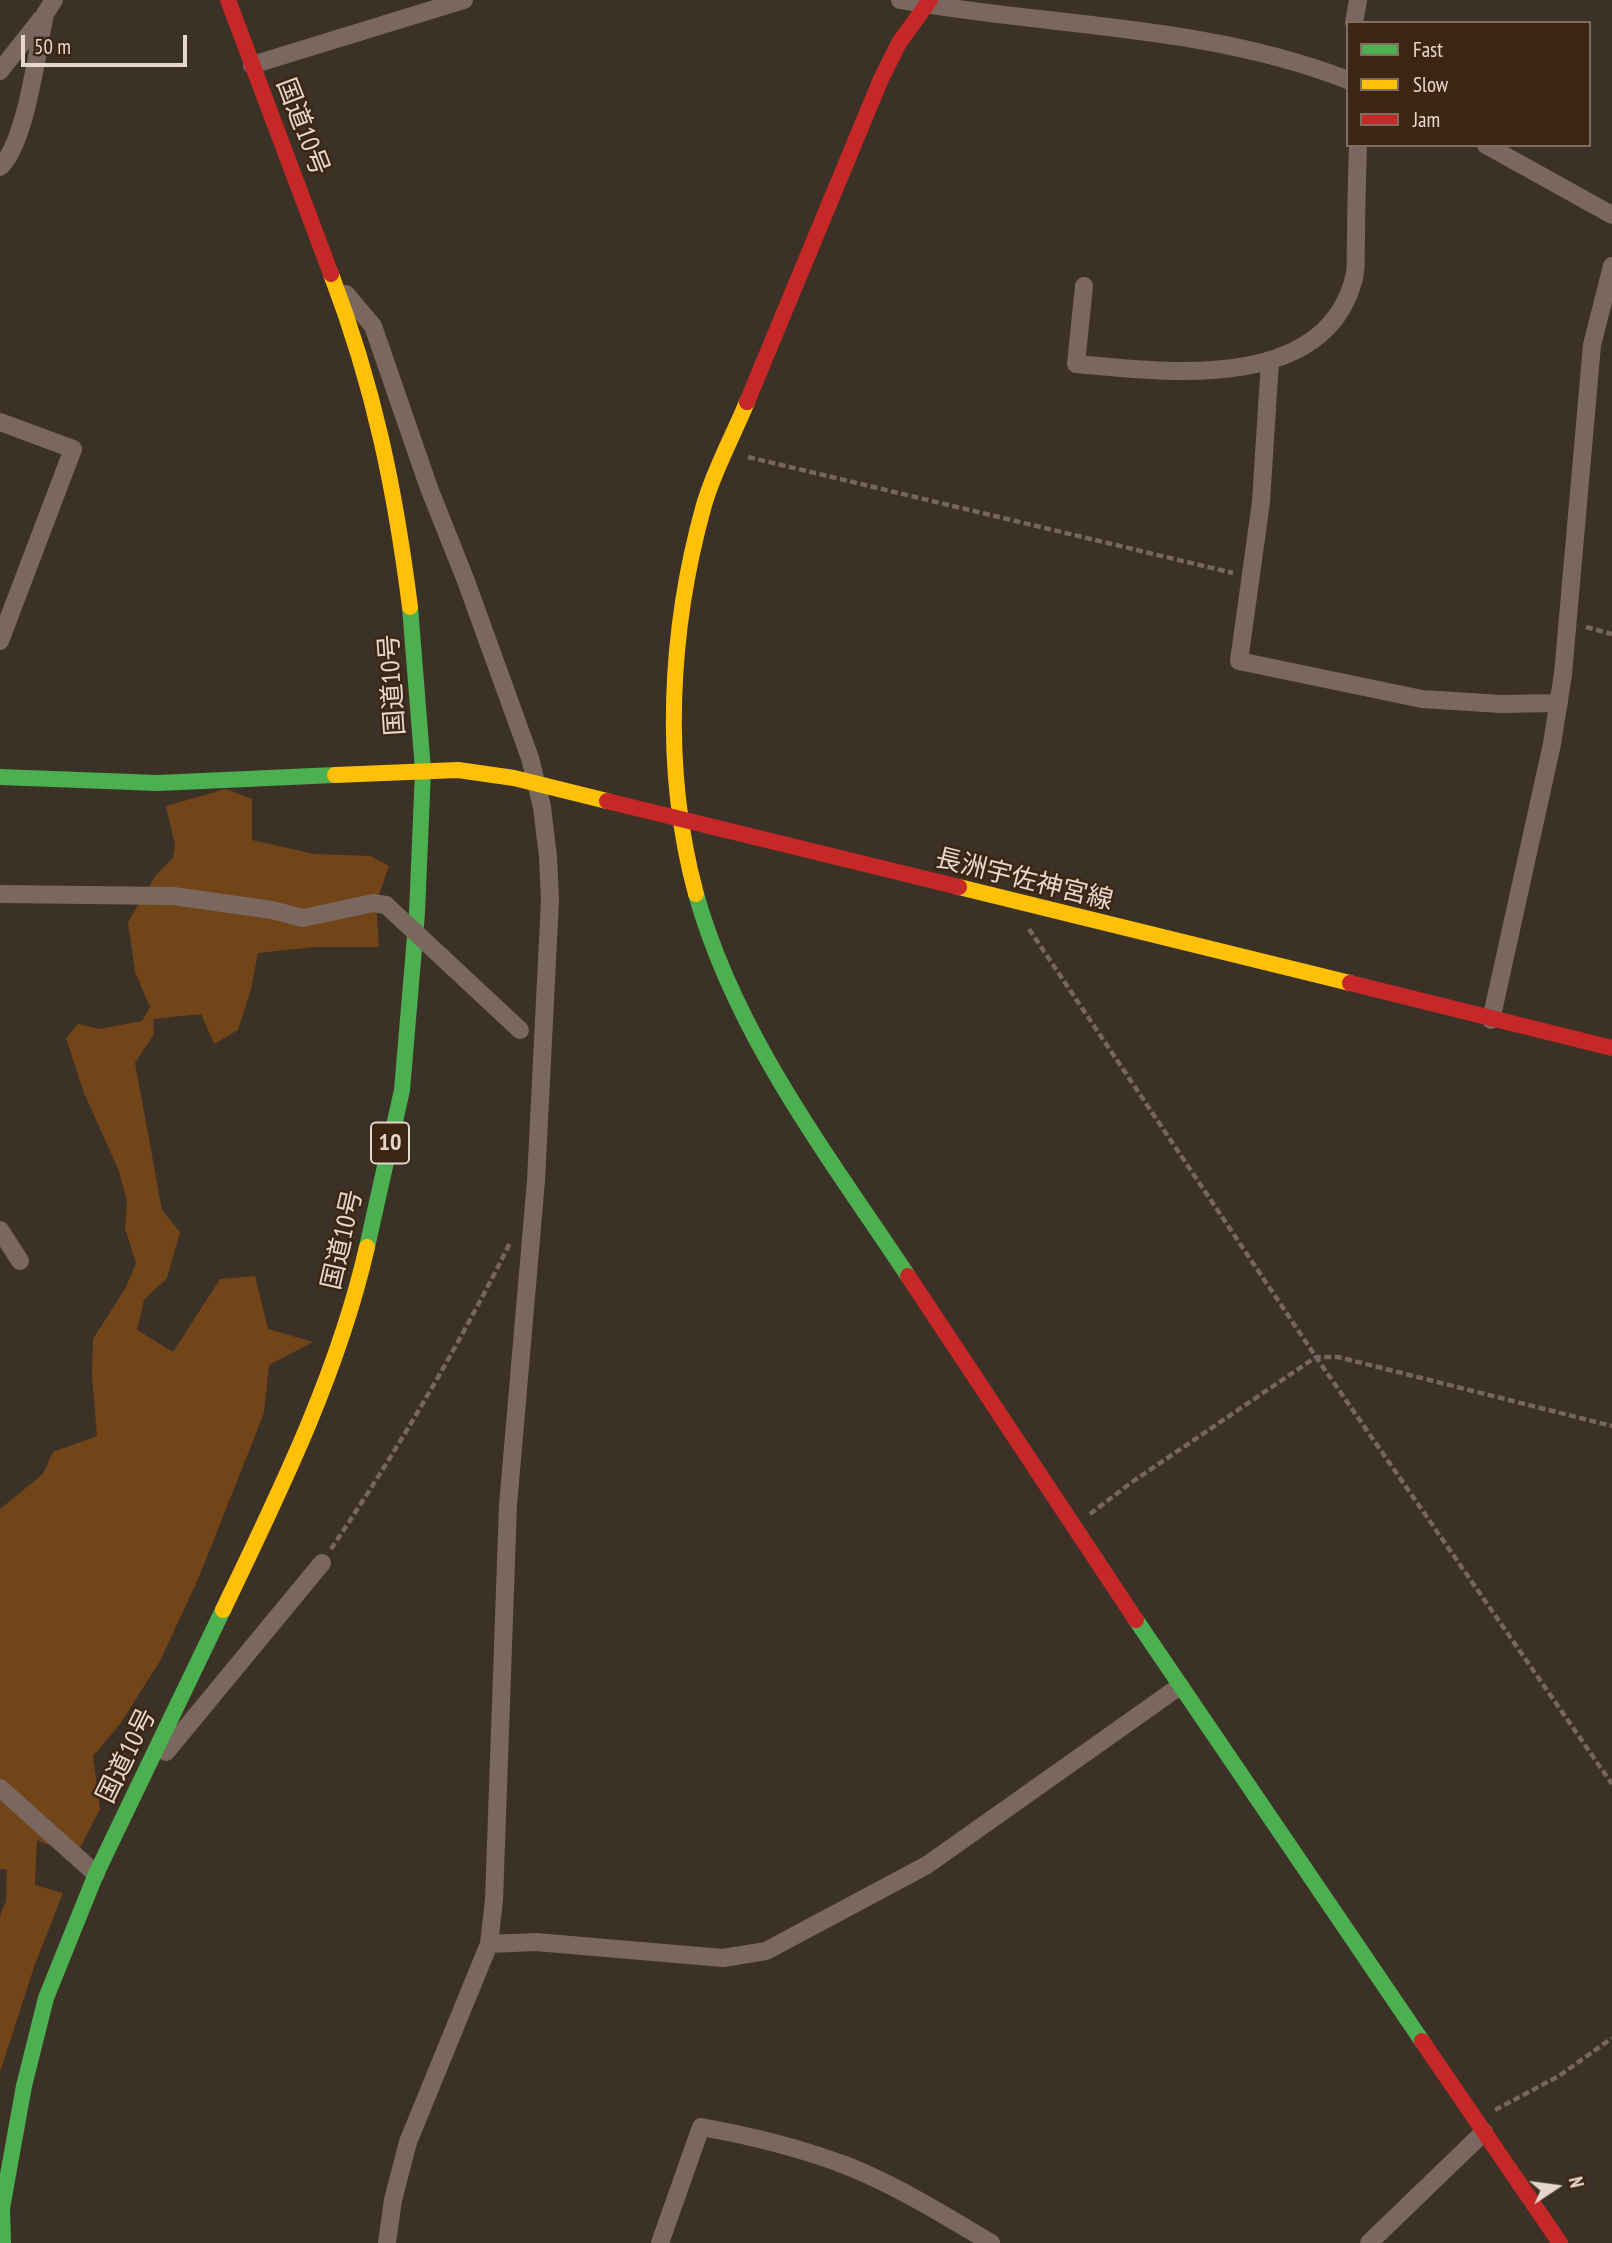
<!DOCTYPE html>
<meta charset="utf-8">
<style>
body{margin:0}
#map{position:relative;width:1612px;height:2243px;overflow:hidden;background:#3c3126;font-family:"PT Sans Narrow",sans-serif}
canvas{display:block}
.legend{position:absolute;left:1346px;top:21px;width:245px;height:126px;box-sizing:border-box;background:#3c2613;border:2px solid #806d5d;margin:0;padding:9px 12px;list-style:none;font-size:21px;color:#e5d7cb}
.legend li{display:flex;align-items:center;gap:14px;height:35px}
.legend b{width:35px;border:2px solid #806d5d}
.north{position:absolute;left:1521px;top:2152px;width:70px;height:70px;-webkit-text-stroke:5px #3c2613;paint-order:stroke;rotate:77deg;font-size:19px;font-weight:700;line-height:28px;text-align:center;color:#e5d7cb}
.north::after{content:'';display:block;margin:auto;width:24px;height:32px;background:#e5d7cb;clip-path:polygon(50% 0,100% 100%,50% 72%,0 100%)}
.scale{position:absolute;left:21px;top:35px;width:166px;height:32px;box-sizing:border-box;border:4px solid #e5d7cb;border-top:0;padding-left:9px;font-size:21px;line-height:24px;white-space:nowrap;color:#e5d7cb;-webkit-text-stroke:5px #3c2613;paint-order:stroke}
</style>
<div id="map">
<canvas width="1612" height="2243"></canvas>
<ul class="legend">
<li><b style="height:9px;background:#4caf50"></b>Fast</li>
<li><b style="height:9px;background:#ffc107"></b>Slow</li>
<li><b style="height:9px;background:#c62828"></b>Jam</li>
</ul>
<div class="north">N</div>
<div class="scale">50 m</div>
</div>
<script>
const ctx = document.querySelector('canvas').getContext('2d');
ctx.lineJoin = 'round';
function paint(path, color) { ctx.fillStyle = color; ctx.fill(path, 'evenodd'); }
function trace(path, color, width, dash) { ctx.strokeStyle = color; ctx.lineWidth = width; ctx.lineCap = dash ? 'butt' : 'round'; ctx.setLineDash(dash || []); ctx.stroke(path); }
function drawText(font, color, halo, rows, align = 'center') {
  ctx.font = font + ' "PT Sans Narrow","Noto Sans JP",sans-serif'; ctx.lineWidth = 5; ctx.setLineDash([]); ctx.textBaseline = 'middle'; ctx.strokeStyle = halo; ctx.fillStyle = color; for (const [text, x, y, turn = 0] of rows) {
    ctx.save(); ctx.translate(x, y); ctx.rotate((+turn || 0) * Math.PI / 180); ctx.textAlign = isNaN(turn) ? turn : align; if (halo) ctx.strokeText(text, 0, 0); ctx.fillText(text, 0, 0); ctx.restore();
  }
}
const green = new Path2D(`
 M226,789l26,10v41l62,14 57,2 18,10 -13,37 3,44h-64l-57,6 -7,36 -13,41 -24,14 -13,-30 -48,5 1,15 -19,29 27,147 18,22 -13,46 -23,22 -7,30 36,22 47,-73 35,-3 13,53 45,13 -44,23 -5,48 -65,164 -39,84 -40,63 -27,32 7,53 -24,47 -39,-16 -2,45 28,8 -29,74 -34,105v-156l6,-15 1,-31 -7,-1v-360l43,-35 10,-22 44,-16 -5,-60 1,-37 33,-52 10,-24 -11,-35 2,-26 -8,-31 -35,-78 -18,-55 12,-14 21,5 43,-8 8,-14 -15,-35 -7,-50 28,-47 17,-17 2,-13 -9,-39z`);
const path = new Path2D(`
 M748,457l485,116
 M1586,627l26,7
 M1029,929l287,428 296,427
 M1090,1514l42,-32 184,-125h22l274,69
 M331,1549c66,-98 126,-200 179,-306
 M1495,2110l64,-34 53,-38`);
const street = new Path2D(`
 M900,0c149,27 305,24 448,80
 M1354,23l4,-23
 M252,65l212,-65
 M0,71l41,-52
 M1486,145l126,70
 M0,167c26,-24 37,-116 45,-153l9,-14
 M1084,286l-8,78c87,8 249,30 278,-86 3,-11 1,-26 2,-37 0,-32 1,-64 2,-96
 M346,294l27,32 56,162 37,93 64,177 12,49 6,50 2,43 -14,281 -28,324 -14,395 -5,44 -81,198 -15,58 -6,43
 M1270,361l-9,141 -22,159 183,38 79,5 58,-1
 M0,422l73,27 -73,192
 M0,894l173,2 99,14 31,8 70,-15 13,2
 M1491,1020l61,-276 11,-70 29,-329 20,-79
 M0,1230l20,31
 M166,1752l156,-189
 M0,1788l96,86
 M489,1944l47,-2 187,16 43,-7 161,-86 253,-179
 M660,2243l41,-116c51,9 100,21 149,40 49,20 96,49 141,76
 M1369,2243l115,-111`);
const fast = new Path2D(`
 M0,777l158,6 177,-8
 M696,894c40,142 131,260 212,382
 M367,1247l35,-157 15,-177 6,-143 -13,-163
 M1136,1620l286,421
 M3,2243l-1,-35 22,-122 22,-88 50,-124 127,-264`);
const slow = new Path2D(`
 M331,274c43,113 64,215 79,333
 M335,775l123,-5 56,8 93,23
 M959,887l391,96
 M696,894c-34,-125 -27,-264 8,-389 10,-35 29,-69 43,-103
 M223,1610c56,-117 115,-236 144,-363`);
const jam = new Path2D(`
 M228,0l103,274
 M747,402l134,-323 18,-36 31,-43
 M607,801l352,86
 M1350,983l262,65
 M908,1276l228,344
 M1422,2041l138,202`);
const streetBridge = new Path2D(`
 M386,905l134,125`);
const shields = [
 [390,1143,38]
];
const shieldNames = [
 ["10",390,1143]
];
const streetNames = [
 ["国道10号",302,127,69],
 ["国道10号",393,685,-94],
 ["長洲宇佐神宮線",1024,880,14],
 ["国道10号",343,1240,-77],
 ["国道10号",127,1756,-64]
];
paint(green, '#724518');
trace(path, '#75675f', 4.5, [7, 3.5]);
trace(street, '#7a6860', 18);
trace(fast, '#4caf50', 16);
trace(slow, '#ffc107', 16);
trace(jam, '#c62828', 16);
trace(streetBridge, '#7a6860', 18);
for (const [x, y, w] of shields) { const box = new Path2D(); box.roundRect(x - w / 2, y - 20.5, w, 41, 5); ctx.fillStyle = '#3c2613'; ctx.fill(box); trace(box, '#e5d7cb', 2); }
drawText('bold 24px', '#e5d7cb', null, shieldNames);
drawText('26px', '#e5d7cb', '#3c2613', streetNames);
</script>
